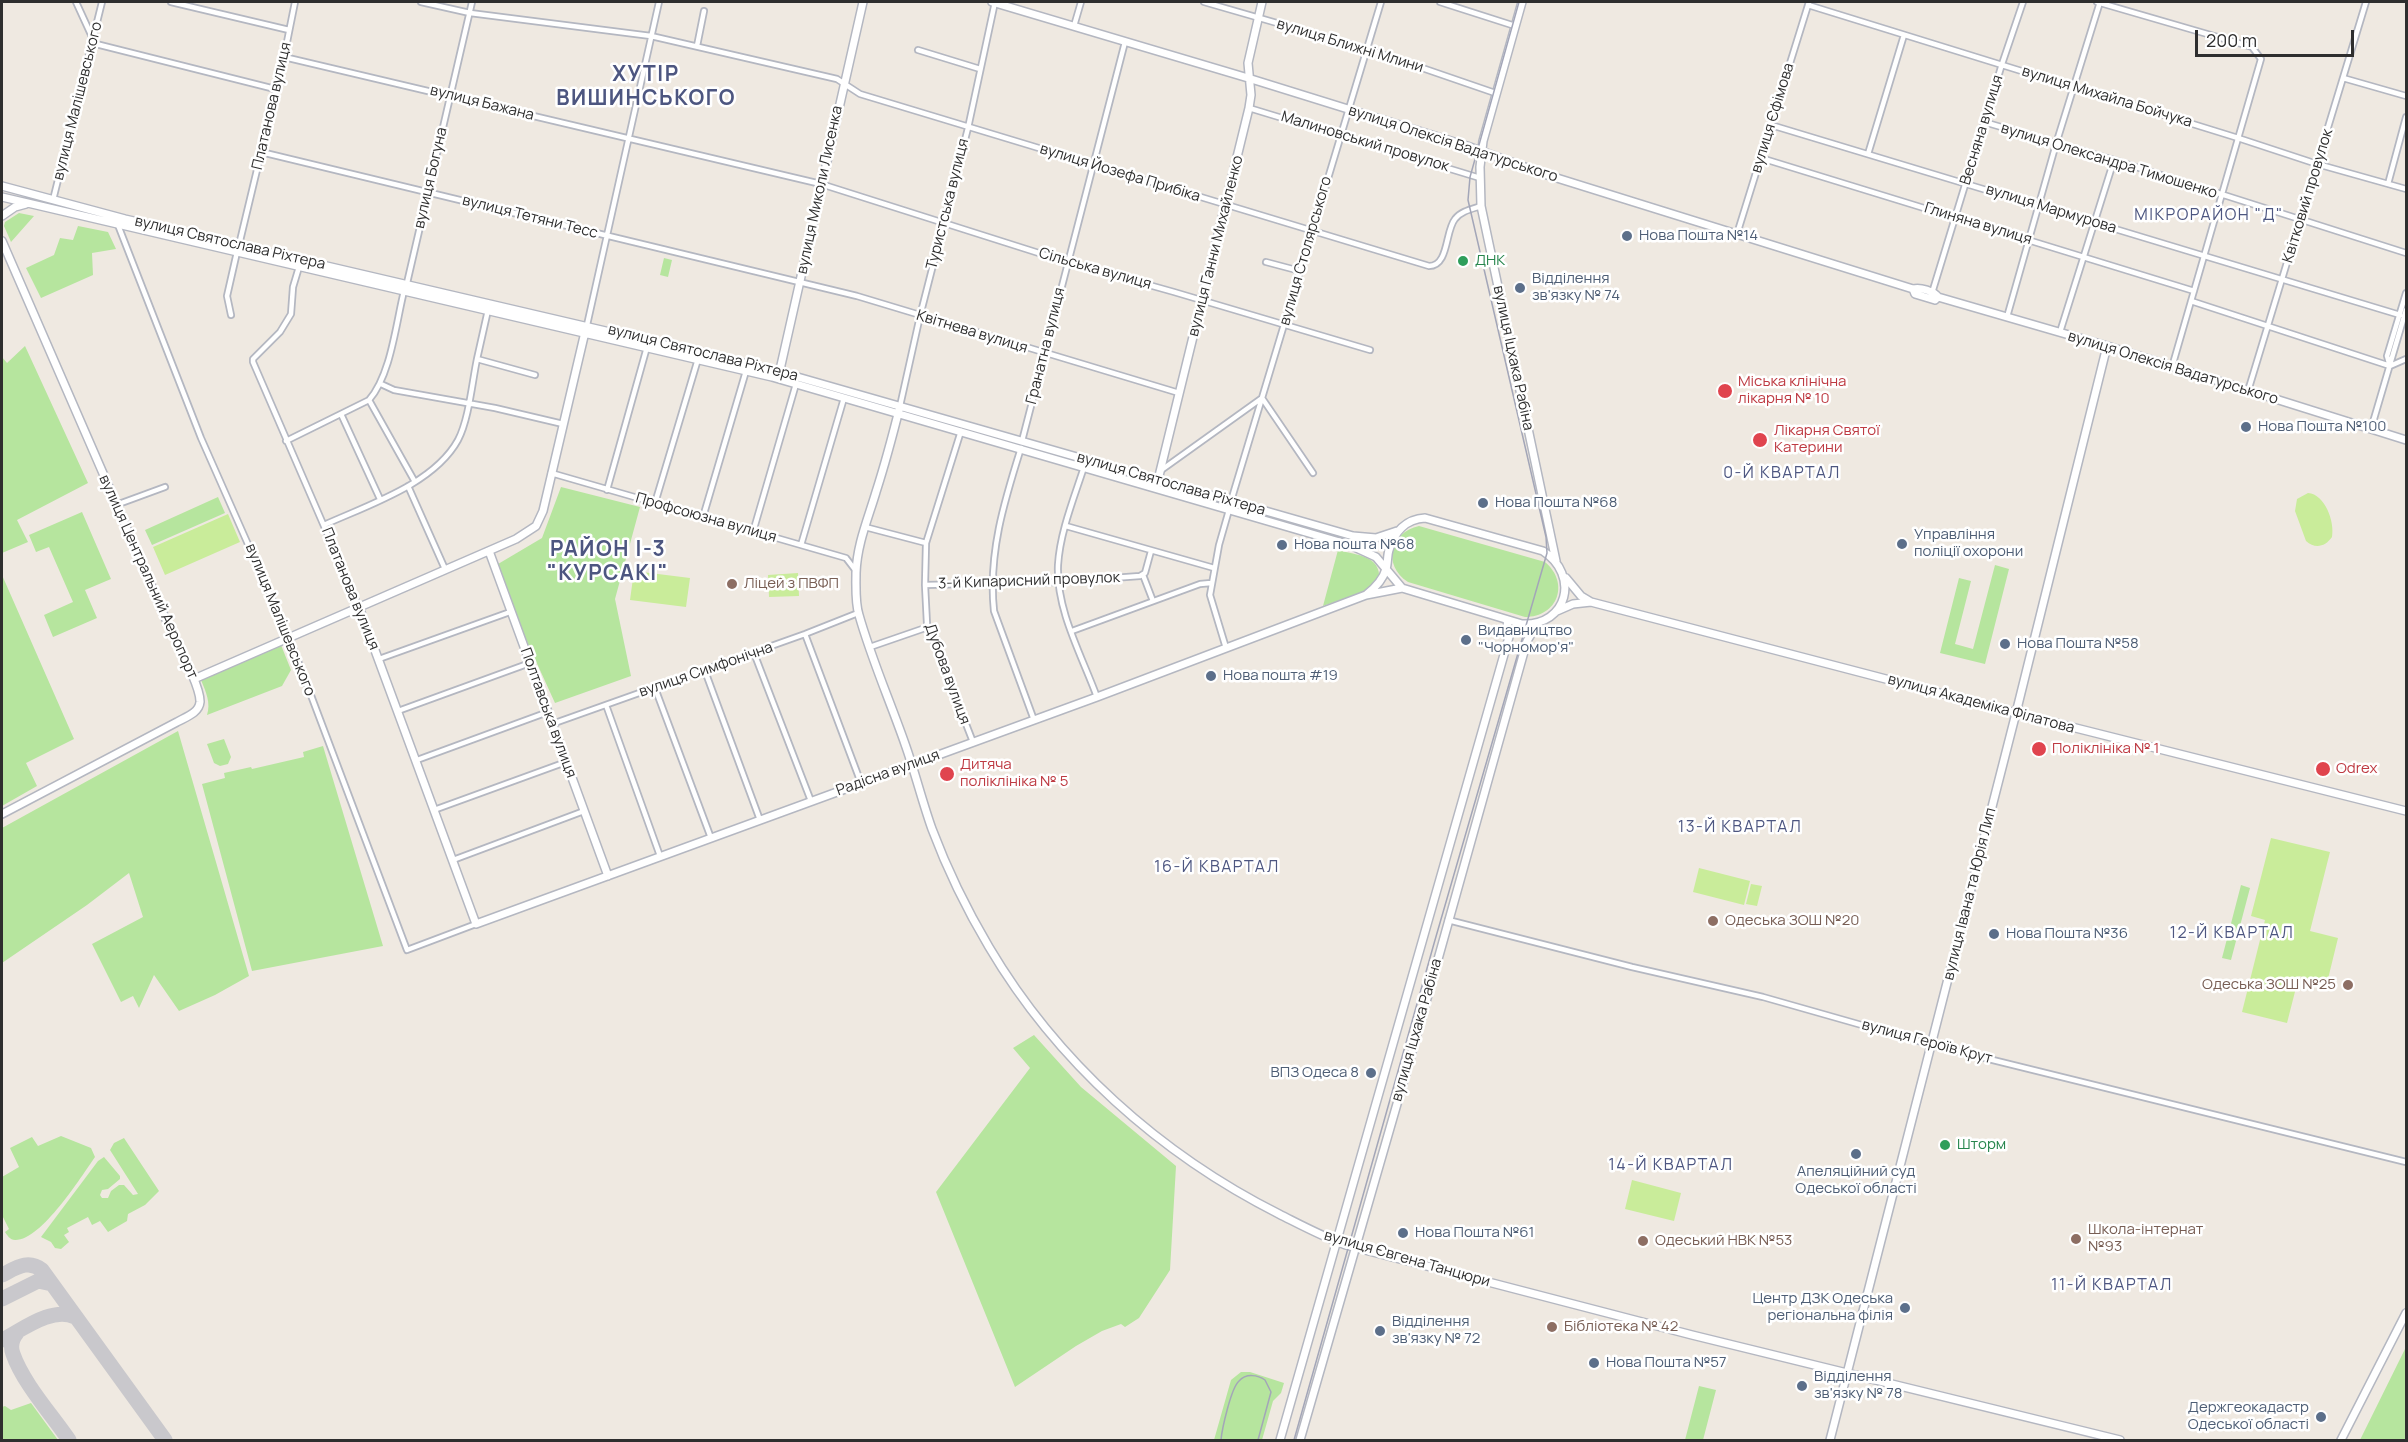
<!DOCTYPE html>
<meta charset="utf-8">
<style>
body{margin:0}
#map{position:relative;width:2408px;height:1442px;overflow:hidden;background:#efe9e1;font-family:Manrope,sans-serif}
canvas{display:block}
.frame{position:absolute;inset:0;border:3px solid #2e2e2e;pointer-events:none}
.scale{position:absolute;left:2195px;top:30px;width:159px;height:27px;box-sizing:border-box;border:3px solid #2e2e2e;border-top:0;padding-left:8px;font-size:18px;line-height:21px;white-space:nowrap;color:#2e2e2e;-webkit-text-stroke:4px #fff;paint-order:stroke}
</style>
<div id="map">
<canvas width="2408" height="1442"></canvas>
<div class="frame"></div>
<div class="scale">200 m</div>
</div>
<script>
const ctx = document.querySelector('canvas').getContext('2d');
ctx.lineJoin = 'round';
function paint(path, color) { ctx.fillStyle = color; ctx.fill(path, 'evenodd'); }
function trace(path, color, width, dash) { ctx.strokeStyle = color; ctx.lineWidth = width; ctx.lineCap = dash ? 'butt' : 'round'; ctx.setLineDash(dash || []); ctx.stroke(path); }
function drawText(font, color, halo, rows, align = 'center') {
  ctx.font = font + ' Manrope,sans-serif'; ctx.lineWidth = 5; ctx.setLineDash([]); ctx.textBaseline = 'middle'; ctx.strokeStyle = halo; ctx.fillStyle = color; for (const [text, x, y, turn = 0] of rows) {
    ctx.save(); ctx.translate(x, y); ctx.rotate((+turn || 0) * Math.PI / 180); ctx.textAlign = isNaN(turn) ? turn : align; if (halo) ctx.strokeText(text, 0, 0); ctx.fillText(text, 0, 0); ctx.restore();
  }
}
const green = new Path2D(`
 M19,213l15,3 -23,26 -7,-16 1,-4z
 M78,226l30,6 8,17 -24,4 1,22 -52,23 -15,-30 28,-13 6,-17 13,2z
 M664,258l8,2 -4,17 -8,-2z
 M25,346l63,137 -71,37 11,22 -26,11v-196l5,6z
 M561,487l79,20 -25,92 16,77 -76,27 -62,-136 49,-29z
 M218,497l7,16 -73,32 -7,-15z
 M82,512l29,67 -26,11 12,28 -44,19 -9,-22 29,-13 -24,-55 -13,5 -7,-17z
 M1419,526l126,36c25,21 13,55 -20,55l-117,-35c-26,-17 -18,-50 11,-56z
 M1338,550c17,5 44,5 41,30l-13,11 -43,15z
 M1995,565l14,4 -24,95 -45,-11 19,-75 12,3 -16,63 18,5z
 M2,575l72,164 -48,24 11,23 -35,20z
 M281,645l10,25 -9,16 -75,29c4,-12 -1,-23 -6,-35z
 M178,731l71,245 -34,19 -36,16 -25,-36 -15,33 -6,-12 -12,6 -29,-58 51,-27 -14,-44 -42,32 -85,58v-135z
 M224,739l7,18 -3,7 -8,2 -6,-3 -7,-19z
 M323,746l60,200 -131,25 -50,-187 23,-6 -1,-5 27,-6 1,2 52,-12 -1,-5z
 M2241,885l9,3 -19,72 -9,-2z
 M1034,1035l47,52 95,79 -6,104 -31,48 -14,9 -4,-3 -19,7 -26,15 -61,41 -79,-195 94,-124 -17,-20z
 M61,1136l30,12 4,9c-14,20 -54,84 -80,83 -5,0 -8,-5 -10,-8l4,-3 -7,-14v-38l17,-10 -9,-19 22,-11 6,9z
 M124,1138l35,53 -14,14 -17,9 -1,7 -19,11 -8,-11 -8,4 -4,-8 -21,11 2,4 -5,3 5,7 -8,7 -6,-1 -4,-6 -10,-5 57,-76 6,-4 16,19v3l-12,10 -6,1 -2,5 2,3h6l3,-7 8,-6h5l9,10 5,-1 -28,-44 4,-7z
 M2406,1347v93h-46l44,-89z
 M1241,1372h9l34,11 -3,10 -8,8 -11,39h-48l17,-60z
 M1699,1386l17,4 -13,50h-18z
 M31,1403l27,37h-56v-33l3,-1 6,4z`);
const pitch = new Path2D(`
 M2308,493c17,1 27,29 24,44 -7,10 -17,12 -26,4l-11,-30 2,-12z
 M228,514l12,28 -75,33 -12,-28z
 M634,571l56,7 -4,29 -56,-7z
 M798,573l1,23 -30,1 -1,-22z
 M2271,838l59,14 -20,79 28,7 -11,45 -28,-7 -12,47 -45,-11 23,-92 -14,-4z
 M1699,868l51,13 -6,24 -51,-13z
 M1751,884l11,2 -5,20 -11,-2z
 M1632,1180l49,13 -7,28 -49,-12z`);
const taxiway = new Path2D(`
 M2,1275c14,-7 26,-16 40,-5l123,170
 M2,1299l36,-18 14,3
 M17,1333c-5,6 -7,13 -4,21 10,29 39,61 56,86
 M2,1340c20,-10 50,-34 73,-23`);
const street = new Path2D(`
 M76,2l17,37
 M171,2l118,28
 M421,2l49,11 181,23 186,43 23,15 569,172c20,0 16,-35 26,-47 6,-8 17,-10 26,-13
 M1204,2l163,47 128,44
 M1440,2l75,24
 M2097,2l155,45 9,12 -89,308
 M1808,5l430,133 79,26 89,25
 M1074,26l7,-24
 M92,43l183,46
 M697,46l7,-35
 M918,50l62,19
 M284,57l537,127 246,78 107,30 196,58
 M2343,78l63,18
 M1249,108l231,70
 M1984,122l130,38 292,93
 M1771,125l629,190
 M261,152l596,144 322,97
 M1868,154l36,-119
 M1761,158l433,133
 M2388,184l18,-67
 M53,200l49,-198
 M118,225l83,213 88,199 118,313 69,-26
 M1737,234l72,-232
 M239,245l45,-188 11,-55
 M1266,262l34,9
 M299,267l-6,20 -2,27 -11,18 -27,27v3l106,245
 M407,283l65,-281
 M1932,293l70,-229 21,-62
 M2191,301l199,65
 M231,315l-4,-19 10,-44
 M2007,317l49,-173 44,-142
 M587,325l72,-323
 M2060,332l54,-172
 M477,359l11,-49
 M2389,363l-2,-7 19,-63
 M2390,366l16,-7
 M381,384l13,6 101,18 68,16
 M2248,391l118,-389
 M369,400l46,82
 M900,406l20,-90 48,-188 27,-126
 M341,414l39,85
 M2371,429l35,-119
 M961,431l-35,112 -1,42 2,39 46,118
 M286,441l83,-41c22,-25 27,-77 35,-109
 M1022,441l103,-399
 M1021,448c-17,54 -33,106 -27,163l40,109
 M1084,467c-10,31 -24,65 -26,98 -2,45 24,91 39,132
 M1160,471l102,-73 51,75
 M551,473l295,85 10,13
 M408,486l37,83
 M607,490l40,-143
 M1231,501l150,-499
 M655,503l43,-144
 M116,505l49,-18
 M703,517l43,-146
 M324,525c44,-20 110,-41 134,-85 11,-21 14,-57 19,-81l58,16
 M1066,526l148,42
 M865,527l61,16
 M753,532l43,-148
 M801,545l43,-147
 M1143,575l10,26
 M925,585l133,-3 82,-6 5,-3 6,-22
 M1072,631l128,-47 11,-1
 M805,634l56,149
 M870,647l58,-20
 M1226,648l-16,-53 9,-50 10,-35
 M754,653l57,148
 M379,659l131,-47
 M705,671l55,149
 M655,688l56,150
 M606,705l54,151
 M398,711l132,-48
 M552,724l253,-90 53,-21
 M417,760l131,-48
 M434,810l132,-48
 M453,860l131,-49
 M1448,920l184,47 131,30 169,48 474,117`);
const secondary = new Path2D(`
 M992,2l256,76 219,68 77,28 369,115c7,-2 21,2 25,8l169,49 299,94
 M1522,2l-39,139 -3,26 1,39 75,355
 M2,186l123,33 648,151 580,166 23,2 21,-7
 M2,197l770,180 578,168 26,12 26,31 120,36c46,2 58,-49 21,-73l-118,-33c-19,1 -31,14 -36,32 -2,6 -1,13 -3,19 -3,11 -11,19 -20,26
 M2,216l13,-9 11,-3
 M2,241c53,121 106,243 158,365 8,21 41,78 40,96 -1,11 -14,15 -23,20l-175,92
 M1913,289l2,5 20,6 3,-3
 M779,374l84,-372
 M900,406c-7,28 -15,58 -24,86 -8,27 -19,52 -20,81 0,13 -1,30 3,42 12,43 31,86 46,129 10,28 17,57 27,85 15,40 35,81 57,118 68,115 171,207 290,267 22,11 44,23 67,31l346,90 428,105
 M1157,484l92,-376 2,-13 -3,-32 14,-61
 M489,551l119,325
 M1566,578l15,18 10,6 425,111 390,98
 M359,607l117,317 621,-227 269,-102 36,-7
 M1557,611l16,-7 18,-2
 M194,679l322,-140 20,-13 7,-15 42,-179
 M1280,1440l229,-803 -2,-17
 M1300,1440l114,-395 113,-404 11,-18
 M1830,1440l186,-727 91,-367
 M2341,1440l65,-127`);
const tram = new Path2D(`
 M1221,1440c1,-11 10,-52 18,-59 7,-8 19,-6 26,-1l6,12 -13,48
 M1294,1440l141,-500 112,-387 -1,-16 -78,-337 2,-23 49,-175`);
const markers = [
 [1627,236,6,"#5c6f8a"],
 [1463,261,6,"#2e9e5b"],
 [1520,288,6,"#5c6f8a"],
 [1725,391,8,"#e0444e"],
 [2246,427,6,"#5c6f8a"],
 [1760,440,8,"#e0444e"],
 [1483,503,6,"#5c6f8a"],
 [1902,544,6,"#5c6f8a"],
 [1282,545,6,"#5c6f8a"],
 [732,584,6,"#8d6e63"],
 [1466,640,6,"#5c6f8a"],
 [2005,644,6,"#5c6f8a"],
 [1211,676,6,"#5c6f8a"],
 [2039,749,8,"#e0444e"],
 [2323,769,8,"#e0444e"],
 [947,774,8,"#e0444e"],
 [1713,921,6,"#8d6e63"],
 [1994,934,6,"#5c6f8a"],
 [2348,985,6,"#8d6e63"],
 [1371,1073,6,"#5c6f8a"],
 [1945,1145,6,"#2e9e5b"],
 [1856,1154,6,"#5c6f8a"],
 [1403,1233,6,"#5c6f8a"],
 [2076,1239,6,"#8d6e63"],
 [1643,1241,6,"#8d6e63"],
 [1905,1308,6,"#5c6f8a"],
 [1552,1327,6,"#8d6e63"],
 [1380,1331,6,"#5c6f8a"],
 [1594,1363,6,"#5c6f8a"],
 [1802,1386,6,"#5c6f8a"],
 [2321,1417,6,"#5c6f8a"]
];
const streetNames = [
 ["вулиця Ближні Млини",1350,46,17],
 ["вулиця Михайла Бойчука",2107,97,17],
 ["вулиця Малішевського",78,101,-76],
 ["вулиця Бажана",482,103,14],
 ["Платанова вулиця",272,106,-77],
 ["вулиця Єфімова",1773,118,-73],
 ["Весняна вулиця",1982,130,-73],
 ["Малиновський провулок",1365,142,17],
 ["вулиця Олексія Вадатурського",1453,144,18],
 ["вулиця Олександра Тимошенко",2109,161,17],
 ["вулиця Йозефа Прибіка",1120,173,17],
 ["вулиця Богуна",431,178,-77],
 ["вулиця Миколи Лисенка",820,190,-78],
 ["Квітковий провулок",2308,196,-73],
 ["Туристська вулиця",948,204,-76],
 ["вулиця Мармурова",2051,209,17],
 ["вулиця Тетяни Тесс",530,217,14],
 ["Глиняна вулиця",1978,224,17],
 ["вулиця Святослава Ріхтера",230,243,13],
 ["вулиця Ганни Михайленко",1216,246,-76],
 ["вулиця Столярського",1306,251,-74],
 ["Сільська вулиця",1095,269,16],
 ["Квітнева вулиця",972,332,17],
 ["Гранатна вулиця",1046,346,-76],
 ["вулиця Святослава Ріхтера",703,353,14],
 ["вулиця Іцхака Рабіна",1513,358,78],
 ["вулиця Олексія Вадатурського",2173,368,17],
 ["вулиця Святослава Ріхтера",1171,484,16],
 ["Профсоюзна вулиця",706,518,16],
 ["вулиця Центральний Аеропорт",148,577,66],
 ["3-й Кипарисний провулок",1029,581,-2],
 ["Платанова вулиця",350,589,68],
 ["вулиця Малішевського",280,620,68],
 ["вулиця Симфонічна",706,670,-19],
 ["Дубова вулиця",947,674,70],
 ["вулиця Академіка Філатова",1981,704,15],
 ["Полтавська вулиця",548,713,70],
 ["Радісна вулиця",888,773,-20],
 ["вулиця Івана та Юрія Лип",1970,894,-76],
 ["вулиця Іцхака Рабіна",1417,1030,-74],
 ["вулиця Героїв Крут",1927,1042,15],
 ["вулиця Євгена Танцюри",1407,1259,16]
];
const serviceNames = [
 ["Нова Пошта №14",1639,236],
 ["Відділення",1532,279],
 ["зв'язку № 74",1532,296],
 ["Нова Пошта №100",2258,427],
 ["Нова Пошта №68",1495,503],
 ["Управління",1914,535],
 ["поліції охорони",1914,552],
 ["Нова пошта №68",1294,545],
 ["Видавництво",1478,631],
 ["\"Чорномор'я\"",1478,648],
 ["Нова Пошта №58",2017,644],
 ["Нова пошта #19",1223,676],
 ["Нова Пошта №36",2006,934],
 ["ВПЗ Одеса 8",1359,1073,"right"],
 ["Апеляційний суд",1856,1172,"center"],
 ["Одеської області",1856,1189,"center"],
 ["Нова Пошта №61",1415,1233],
 ["Центр ДЗК Одеська",1893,1299,"right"],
 ["регіональна філія",1893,1316,"right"],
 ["Відділення",1392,1322],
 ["зв'язку № 72",1392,1339],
 ["Нова Пошта №57",1606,1363],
 ["Відділення",1814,1377],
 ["зв'язку № 78",1814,1394],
 ["Держгеокадастр",2309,1408,"right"],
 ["Одеської області",2309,1425,"right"]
];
const leisureNames = [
 ["ДНК",1475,261],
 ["Шторм",1957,1145]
];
const healthNames = [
 ["Міська клінічна",1738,382],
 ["лікарня № 10",1738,399],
 ["Лікарня Святої",1774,431],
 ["Катерини",1774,448],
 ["Поліклініка № 1",2052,749],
 ["Дитяча",960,765],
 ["поліклініка № 5",960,782],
 ["Odrex",2336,769]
];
const educationNames = [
 ["Ліцей з ПВФП",744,584],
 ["Одеська ЗОШ №20",1725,921],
 ["Одеська ЗОШ №25",2336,985,"right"],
 ["Школа-інтернат",2088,1230],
 ["№93",2088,1247],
 ["Одеський НВК №53",1655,1241],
 ["Бібліотека № 42",1564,1327]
];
const neighbourhoodNames = [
 ["МІКРОРАЙОН \"Д\"",2209,216],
 ["0-Й КВАРТАЛ",1782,474],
 ["13-Й КВАРТАЛ",1740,828],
 ["16-Й КВАРТАЛ",1217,868],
 ["12-Й КВАРТАЛ",2232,934],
 ["14-Й КВАРТАЛ",1671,1166],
 ["11-Й КВАРТАЛ",2112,1286]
];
const districtNames = [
 ["ХУТІР",646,75],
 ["ВИШИНСЬКОГО",646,99],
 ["РАЙОН І-3",608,550],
 ["\"КУРСАКІ\"",608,574]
];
paint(green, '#b6e59e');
paint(pitch, '#c9ec9a');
trace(taxiway, '#c9c8cc', 15);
trace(street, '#b4b7c1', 8);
trace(secondary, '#b4b7c1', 10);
trace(street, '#fff', 4.5);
trace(secondary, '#fff', 7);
trace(tram, '#a3a6b8', 1.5);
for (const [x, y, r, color] of markers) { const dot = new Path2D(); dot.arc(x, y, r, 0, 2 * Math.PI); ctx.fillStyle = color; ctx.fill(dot); trace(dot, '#fff', 2); }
drawText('15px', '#2e2e2e', '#fff', streetNames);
drawText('15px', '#4e5e75', '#fff', serviceNames, 'left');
drawText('15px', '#27864d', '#fff', leisureNames, 'left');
drawText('15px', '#be3a42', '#fff', healthNames, 'left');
drawText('15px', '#785e54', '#fff', educationNames, 'left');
ctx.letterSpacing = '1.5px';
drawText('16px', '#4d5680', '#fff', neighbourhoodNames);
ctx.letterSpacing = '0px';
ctx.letterSpacing = '1.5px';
drawText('bold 21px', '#4d5680', '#fff', districtNames);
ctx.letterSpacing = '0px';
</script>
